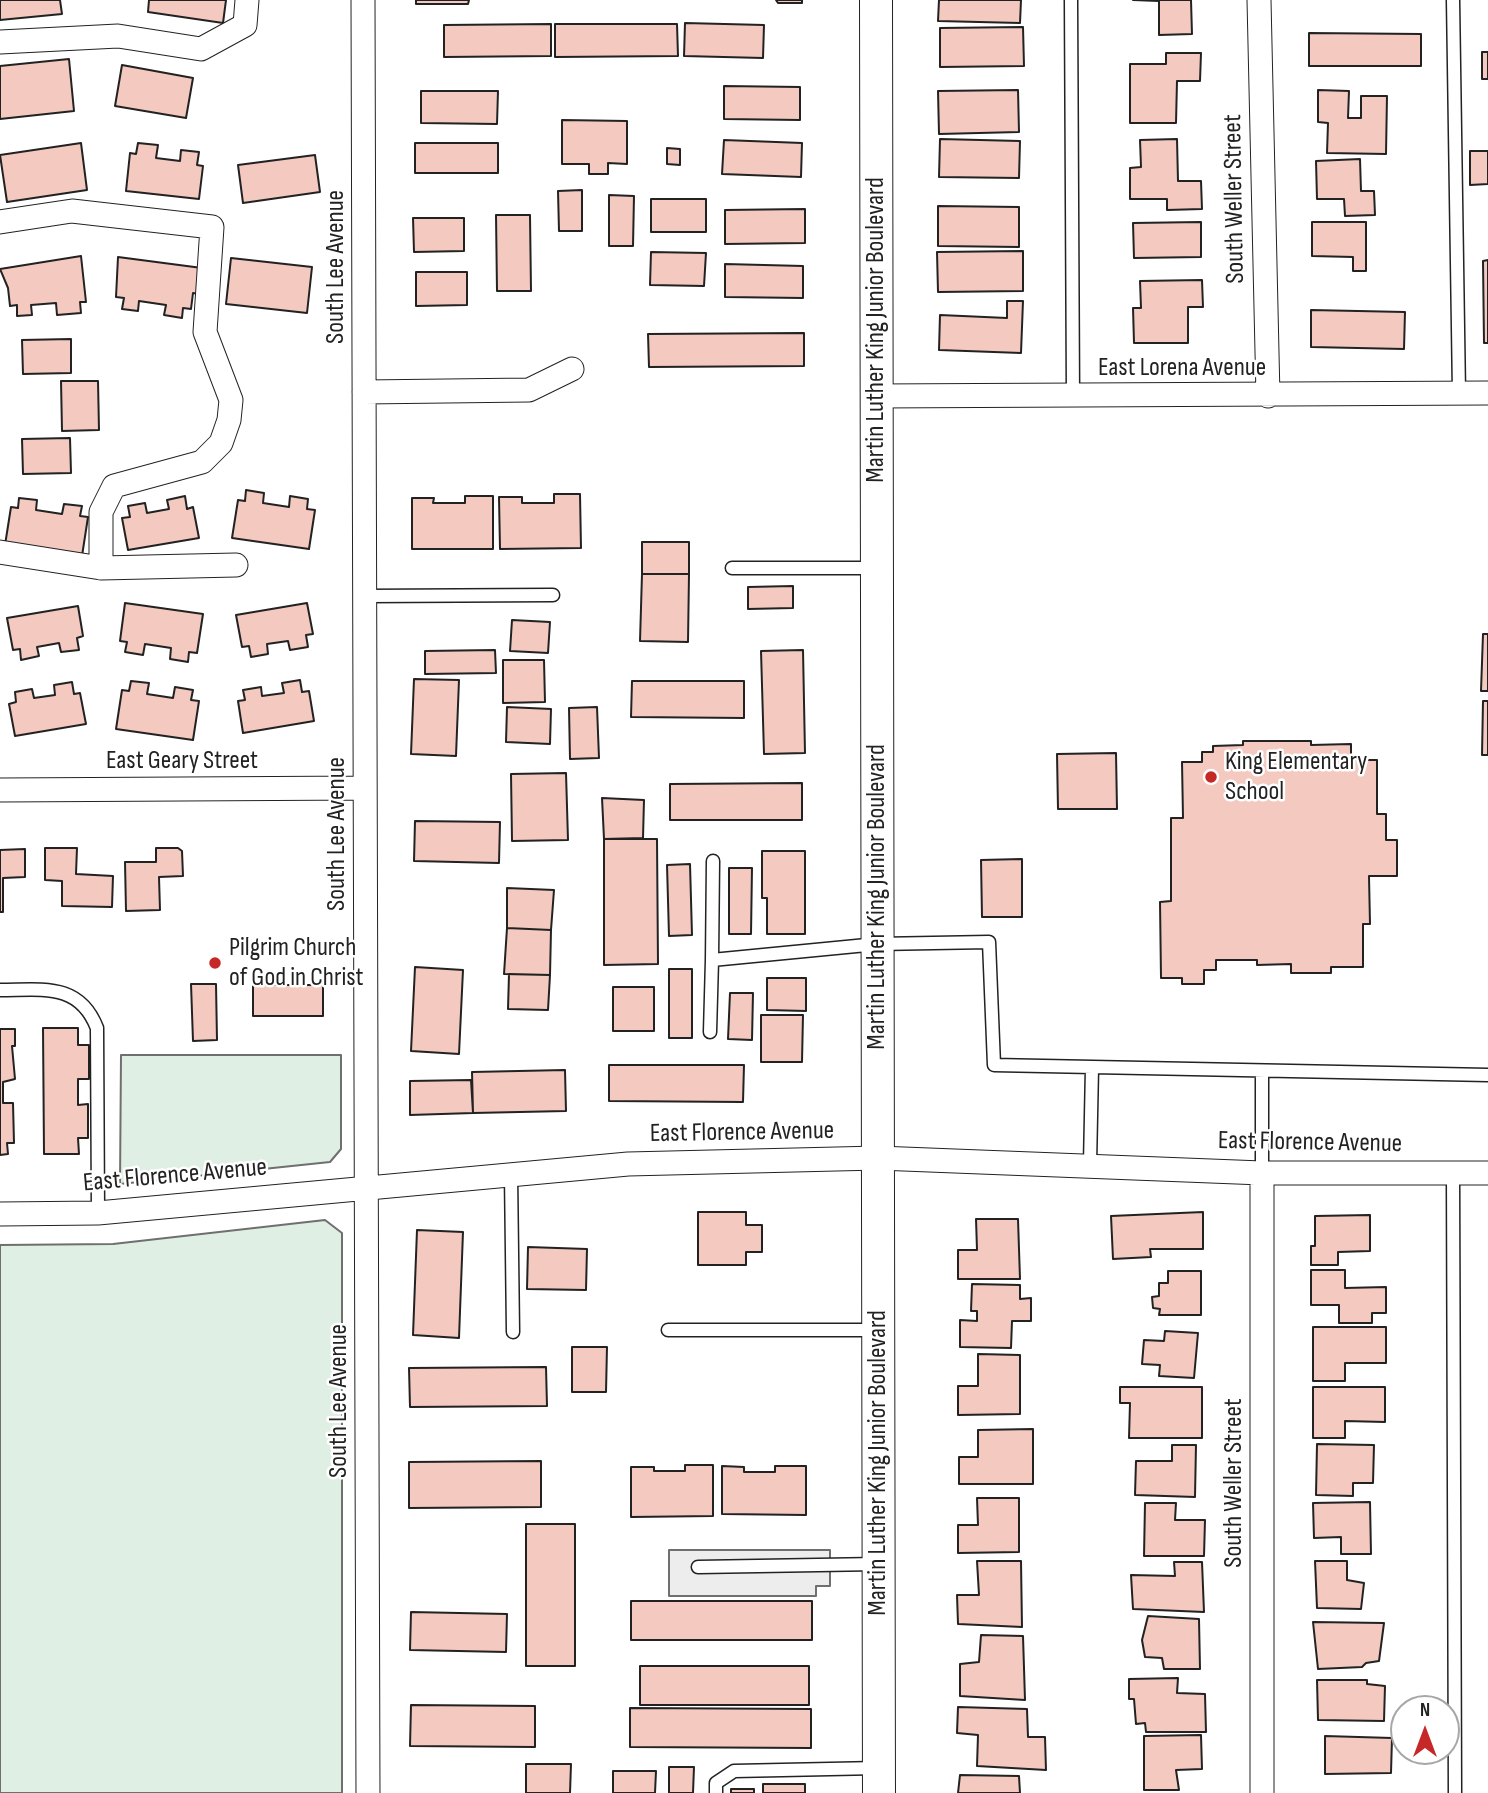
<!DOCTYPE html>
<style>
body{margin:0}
#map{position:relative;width:1488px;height:1793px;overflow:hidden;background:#fff;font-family:"Sofia Sans Condensed",sans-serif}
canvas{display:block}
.north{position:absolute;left:1390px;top:1695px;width:70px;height:70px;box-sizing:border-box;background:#fff;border:2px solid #a7a7a7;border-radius:50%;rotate:0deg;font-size:19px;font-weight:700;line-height:28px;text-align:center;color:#222}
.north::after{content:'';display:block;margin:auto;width:24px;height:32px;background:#c62828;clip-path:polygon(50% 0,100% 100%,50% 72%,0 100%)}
</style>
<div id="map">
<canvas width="1488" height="1793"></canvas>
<div class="north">N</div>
</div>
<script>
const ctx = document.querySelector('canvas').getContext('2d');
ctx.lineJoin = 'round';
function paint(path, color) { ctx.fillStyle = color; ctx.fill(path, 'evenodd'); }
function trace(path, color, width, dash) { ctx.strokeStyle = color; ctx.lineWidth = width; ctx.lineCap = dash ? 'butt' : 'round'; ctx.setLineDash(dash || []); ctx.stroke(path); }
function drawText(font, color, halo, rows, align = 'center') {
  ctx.font = font + ' "Sofia Sans Condensed",sans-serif'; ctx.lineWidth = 5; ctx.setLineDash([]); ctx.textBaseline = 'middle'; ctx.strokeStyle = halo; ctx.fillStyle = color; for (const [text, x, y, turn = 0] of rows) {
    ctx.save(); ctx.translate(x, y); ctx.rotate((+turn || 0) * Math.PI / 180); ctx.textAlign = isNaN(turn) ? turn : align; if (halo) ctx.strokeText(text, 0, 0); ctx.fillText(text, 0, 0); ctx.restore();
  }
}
const green = new Path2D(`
 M121,1055h220v94l-11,13 -210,22z
 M325,1220l17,13v560h-342v-548l113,-1z`);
const parking = new Path2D(`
 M669,1550h161v36h-14v10h-147z`);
const building = new Path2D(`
 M0,0h60l2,14 -62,6z
 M149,0h77l-3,23 -75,-11z
 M416,0h53l-1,4h-52z
 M776,0h26v3h-24z
 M939,0h82l-1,23 -82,-2z
 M1133,0h58l1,34 -33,1v-34z
 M685,23l79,2 -1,33 -79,-2z
 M551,24v32l-107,1v-32z
 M555,24h122l1,32 -123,1z
 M1023,27l1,39 -84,1v-39z
 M1309,33l112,1v32h-112z
 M1482,52h6v27h-6z
 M1166,53h35l-1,28h-23l-1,42h-46v-59h36z
 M69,59l5,52 -74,8v-53z
 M122,65l71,13 -7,40 -71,-12z
 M724,86l76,1v33l-76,-1z
 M1018,90l1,42 -80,2 -1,-43z
 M1318,90l31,1 -1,27h13v-22h26l-1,58 -59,-1 1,-30 -10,-1z
 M421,91h77l-1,33 -76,-1z
 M562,120l65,1v43l-19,-1v11h-19v-10h-27z
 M940,139l80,2 -1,37 -80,-1z
 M1177,139l1,42h23l1,28 -35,1v-11h-37v-31l11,-1 -1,-27z
 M724,140l78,3 -1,34 -79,-3z
 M81,143l6,47 -80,12 -7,-47z
 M138,143l20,2 -2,13 24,3 1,-11 18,2 -2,13 6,1 -4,33 -73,-8 4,-38 6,1z
 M415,143h83v30h-83z
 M667,148l13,1v16l-13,-1z
 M1470,151h18v33l-18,1z
 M315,155l5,37 -77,11 -5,-38z
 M1360,159l1,32h13l1,24 -30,1 -1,-17h-27l-1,-38z
 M582,190v41h-23l-1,-40z
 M609,195l25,1 -1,50h-24z
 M651,199h55v33h-55z
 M938,206l81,1v40l-81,-1z
 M805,209v34l-80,1v-34z
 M496,215h34l1,76h-34z
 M413,218h51v33l-50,1z
 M1201,222v35l-67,1 -1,-35z
 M1312,222h54v49h-13v-14l-41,-1z
 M1023,251v40l-85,1 -1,-40z
 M651,252l55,1 -2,33 -54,-1z
 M81,256l5,46h-6l1,11 -24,2 -1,-12 -25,2 1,10 -15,1v-11l-7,1 -2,-18 -8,-19z
 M118,257l84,11 -4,26 -5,-1 -2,16 -8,-1 -1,10 -18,-3 2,-10 -27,-4 -1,10 -16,-2 2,-11 -8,-1z
 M231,258l81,9 -5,46 -81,-9z
 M1488,260v83h-4l-1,-82z
 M725,264l78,2v32l-78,-1z
 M416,272h51v33l-51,1z
 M1202,280l1,27h-15v36h-54l-1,-35h8l-1,-27z
 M1007,301h16l-2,52 -82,-3 1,-35 67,3z
 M1311,310l94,2 -1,37 -93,-2z
 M804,333v33l-155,1 -1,-33z
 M71,339v34l-48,1 -1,-34z
 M61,381h37l1,49 -37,1z
 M70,438l1,35 -48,1 -1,-35z
 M246,490l18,3 -1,10 26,4 1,-11 18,3 -1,10 8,1 -6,39 -77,-11 6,-38 7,1z
 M554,494h26l1,54 -81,1 -1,-52h23v6h32z
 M185,496l2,13 6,-2 6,31 -71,12 -6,-32 8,-1 -2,-11 17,-3 2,10 22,-4 -2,-9z
 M465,496h28v53h-81v-51h22l-1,5h32z
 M19,498l18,2 -1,10 26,4 2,-10 18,2 -2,10 8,1 -6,39 -77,-11 6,-38 7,1z
 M642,542h47v32h-47z
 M642,574h47l-1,68 -48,-1z
 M793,586v22l-45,1v-22z
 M125,603l78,11 -6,39 -8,-1 -1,10 -18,-3 1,-11 -26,-4 -2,11 -18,-3 2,-10 -7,-1z
 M307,603l6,31 -7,1 2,12 -18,3 -2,-9 -21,3 1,10 -17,3 -2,-11 -7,1 -6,-32z
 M78,606l5,30 -6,2 2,12 -18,2 -2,-9 -22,4 2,9 -18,4 -1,-11 -7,1 -6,-32z
 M512,620l38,2 -2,31 -38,-2z
 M1483,634h5v57h-7z
 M495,650l1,23 -71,1v-23z
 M803,650l2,103 -41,1 -3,-103z
 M503,660h41l1,42 -42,1z
 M414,679l45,1 -3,76 -45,-2z
 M300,680l2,12 7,-1 5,30 -71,12 -5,-32 7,-1 -2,-10 18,-3 1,9 22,-3 -2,-10z
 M131,681l18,2 -2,11 26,4 2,-11 18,3 -2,10 8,1 -6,39 -77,-11 6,-39 7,1z
 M632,681h112v37l-113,-1z
 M72,682l2,12 6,-1 6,31 -71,12 -6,-32 7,-2 -1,-10 17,-3 2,9 21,-3 -1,-10z
 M1483,701h5v54h-6z
 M507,707l44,2 -1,35 -44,-2z
 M597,707l2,51 -29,1 -1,-51z
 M1243,741h68v4l40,-1v16h26v54h9v26h11v36h-28l1,48h-7v43h-32v6h-40v-9l-34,1v-5h-41v10h-12v14h-22v-6h-21l-1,-76 11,-1v-83h12l-1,-56h20v-10h11v-6l30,-1z
 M1116,753l1,56h-59l-1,-55z
 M566,773l2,67 -56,1 -1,-67z
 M802,783v37h-132v-36z
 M602,798l42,2 -1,38 -39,1z
 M415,821l85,1 -1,41 -85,-2z
 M604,839h53l1,125 -54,1z
 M45,848h32l-1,26 37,2 -1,31 -50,-1v-25l-17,-1z
 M156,848h22l4,3 1,25 -24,1 1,33 -34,1 -1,-49h31z
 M25,849v28l-22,1v34h-3v-62z
 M762,851h43v83h-38v-36h-5z
 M1022,859v58h-40l-1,-57z
 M690,864l2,71 -23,1 -2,-71z
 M729,868h23l-1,66h-22z
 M507,888l47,2 -3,40 -44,-2z
 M507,928l44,2 -1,45 -46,-1z
 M415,967l48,3 -4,84 -48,-3z
 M669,969h23v69h-23z
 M509,974l41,1 -2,35 -40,-1z
 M767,978h39v33l-39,-1z
 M191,984h25l1,56 -24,1z
 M253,985h70v31h-70z
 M613,987h41v44h-41z
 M730,993h23l-1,47 -24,-1z
 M761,1015h42l-1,47h-41z
 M43,1028h35v17h11v34h-11v26l10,-1v34h-10l1,16h-35z
 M0,1029h15v17h-3l3,33 -12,3v21h10l1,40h-7l1,11 -8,1z
 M609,1065h135l-1,37 -134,-1z
 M565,1070l1,41 -93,2 -1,-41z
 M471,1080l2,33 -63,2v-34z
 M698,1212h48v13h16v27h-16v13h-48z
 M1203,1212v37h-53l1,8 -38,2 -2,-43z
 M1370,1215v36l-32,1v13h-27v-19h4v-30z
 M976,1219h42l2,60h-62v-29h19z
 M417,1230l46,2 -4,106 -46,-3z
 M528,1247l59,2 -1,41 -59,-1z
 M1311,1270h34v18l41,-1v26h-14v10h-33v-18h-28z
 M1168,1271h33v44h-42l1,-6 -7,-1 -1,-11 7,-1v-13h9z
 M972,1284l48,1v14l11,-1v23h-19l-1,27 -51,-1v-27l17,1v-10h-6z
 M1313,1327h73v36h-41v18h-32z
 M1165,1331l33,2 -4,45 -35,-2 1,-11 -18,-1 2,-24 20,1z
 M572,1347h35l-1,45h-34z
 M978,1354l42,1v59l-62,1v-29h20z
 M546,1367l1,39 -137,1 -1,-39z
 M1120,1387h82v51h-73l1,-35h-10z
 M1313,1387h72v35l-40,-1v17h-32z
 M1033,1429v55h-74v-27h19v-27z
 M1317,1444l57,1 -1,38h-20v13l-37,-1z
 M1172,1445h24l-1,52 -60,-2 1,-34h36z
 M541,1461v46l-132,1v-46z
 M685,1465h28v51l-82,1v-50h23v4h31z
 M722,1466l22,1v5h31v-6h31v49l-84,-1z
 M977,1498h42v54l-61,1v-28h20z
 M1370,1502l1,52h-30v-17l-27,1 -1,-35z
 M1145,1503h31l-1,17h30l-1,36h-60z
 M526,1524h49v142h-49z
 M977,1561h44l1,66 -64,-3 -1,-29h22z
 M1315,1561h32v19l17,3 -3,26 -44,-1z
 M1174,1562h28l2,50 -71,-3 -2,-34 44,1z
 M631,1601h181v39h-181z
 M411,1612l96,2 -1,38 -96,-2z
 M1148,1616l51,3 1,50h-36l-2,-11 -17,-1 -3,-17z
 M1313,1622l71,1 -5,38 -13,2 -4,4 -44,2z
 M981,1635l42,1 2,64 -65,-4v-32l19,-2z
 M640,1666h169v39h-169z
 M1178,1678l-1,15 28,1 1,38h-60l-1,-9 -9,1 -2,-25h-5v-20z
 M1317,1680h50v4l18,2 -1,35 -66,-1z
 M411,1705l124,1v41l-125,-1z
 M958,1707l69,2 1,28h17l1,33 -69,-4 1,-31 -21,-2z
 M630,1708l181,1v39l-181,-1z
 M1201,1735l1,34 -26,1 3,20h-35v-54z
 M1325,1736l67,2 -1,35 -66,1z
 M526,1764h45l-1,29h-44z
 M669,1767h25l-1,26h-24z
 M613,1771h43l-1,22h-42z
 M960,1775l59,1 1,17h-62z
 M763,1784h42v9h-42z
 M731,1789h23v4h-23z`);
const lane = new Path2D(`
 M1071,0l2,396
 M1453,0l6,393
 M732,568h145
 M365,596l188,-1
 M713,861l-1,99 165,-16 112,-2 5,123 494,10
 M0,990c42,0 79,-8 97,38l1,185
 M710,1032l2,-72
 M1090,1164l2,-96
 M1262,1173v-102
 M1453,1173l2,620
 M511,1174l2,158
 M668,1330h209
 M698,1567l180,-3
 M716,1793v-10l18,-12 144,-3`);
const street = new Path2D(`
 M363,0l5,1793
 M1259,0l9,396
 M0,42l118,-6 83,13 44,-24 2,-25
 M0,222l72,-11 140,16 -7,105 26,68 -2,20 -8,23 -19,19 -88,24 -13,26v56
 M364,392l165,-2 43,-21
 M876,396l612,-3
 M0,552l101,16 135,-3
 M0,790l365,-2
 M0,1214l98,-1 530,-49 250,-6 384,15h226
 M1262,1793v-620`);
const secondary = new Path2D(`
 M876,0l3,1793`);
const markers = [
 [1211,777,7,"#c62828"],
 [215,963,7,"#c62828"]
];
const streetNames = [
 ["South Weller Street",1235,199,-91],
 ["South Lee Avenue",336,267,-90],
 ["Martin Luther King Junior Boulevard",876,330,-90],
 ["East Lorena Avenue",1182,368],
 ["East Geary Street",182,761],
 ["South Lee Avenue",337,834,-90],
 ["Martin Luther King Junior Boulevard",877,897,-90],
 ["East Florence Avenue",742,1133,-1],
 ["East Florence Avenue",1310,1143,1],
 ["East Florence Avenue",175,1176,-5],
 ["South Lee Avenue",339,1401,-90],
 ["Martin Luther King Junior Boulevard",878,1463,-90],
 ["South Weller Street",1234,1483,-90]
];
const poiNames = [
 ["King Elementary",1225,762],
 ["School",1225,792],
 ["Pilgrim Church",229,948],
 ["of God in Christ",229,978]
];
paint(green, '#e0efe3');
trace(green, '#6f6f6f', 2);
paint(parking, '#ededed');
trace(parking, '#6f6f6f', 2);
paint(building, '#f3c9c0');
trace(building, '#222', 2);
trace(lane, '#222', 15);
trace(street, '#222', 25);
trace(secondary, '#222', 34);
trace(lane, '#fff', 12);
trace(street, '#fff', 23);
trace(secondary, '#fff', 32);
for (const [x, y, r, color] of markers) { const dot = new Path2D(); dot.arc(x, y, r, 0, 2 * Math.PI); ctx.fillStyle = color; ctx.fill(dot); trace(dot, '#fff', 2.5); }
drawText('26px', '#222', '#fff', streetNames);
drawText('26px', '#222', '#fff', poiNames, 'left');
</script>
